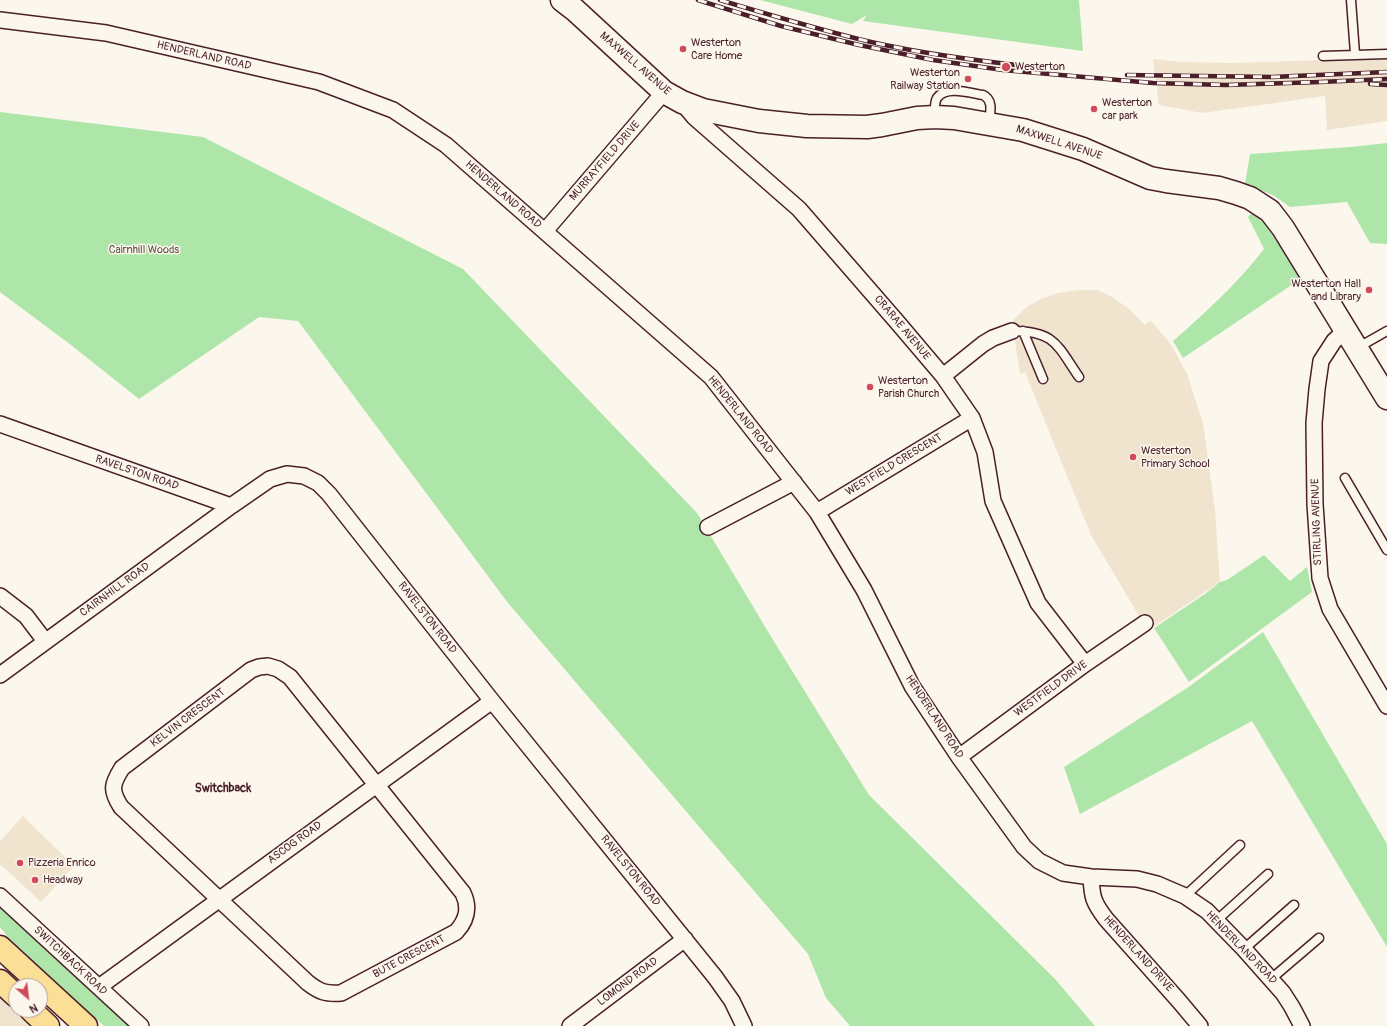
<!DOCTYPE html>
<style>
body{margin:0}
#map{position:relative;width:1387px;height:1026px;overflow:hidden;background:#fbf7ec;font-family:Pangolin,sans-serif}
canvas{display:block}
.north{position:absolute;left:8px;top:978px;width:40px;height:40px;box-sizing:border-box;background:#fbf7ec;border:1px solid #b4a19f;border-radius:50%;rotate:152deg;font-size:11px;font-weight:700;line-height:16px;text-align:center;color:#4a1f2b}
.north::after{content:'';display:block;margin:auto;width:14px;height:18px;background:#d1495b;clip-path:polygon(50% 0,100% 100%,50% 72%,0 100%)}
</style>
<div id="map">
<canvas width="1387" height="1026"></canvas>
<div class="north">N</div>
</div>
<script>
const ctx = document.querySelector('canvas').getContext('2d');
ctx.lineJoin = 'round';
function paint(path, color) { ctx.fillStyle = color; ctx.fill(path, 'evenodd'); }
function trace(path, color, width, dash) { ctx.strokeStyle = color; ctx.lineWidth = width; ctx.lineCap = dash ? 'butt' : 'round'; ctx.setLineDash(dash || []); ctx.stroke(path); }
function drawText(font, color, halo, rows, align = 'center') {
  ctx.font = font + ' Pangolin,sans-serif'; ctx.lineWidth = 3; ctx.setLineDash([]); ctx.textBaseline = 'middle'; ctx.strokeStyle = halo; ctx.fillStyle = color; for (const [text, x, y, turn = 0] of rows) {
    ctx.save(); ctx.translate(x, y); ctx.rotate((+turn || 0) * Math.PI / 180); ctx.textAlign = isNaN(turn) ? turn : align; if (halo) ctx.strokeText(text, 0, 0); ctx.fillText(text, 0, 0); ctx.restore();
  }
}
const built = new Path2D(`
 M1387,58v63l-60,9 -2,-34 -123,17 -43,-8 -6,-46 28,3 52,1z
 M1079,290h19l14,7 16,11 17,17 4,-4 5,3 18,22 15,28 16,49 12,87 5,72 -67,45 -14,-11 -48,-81 -66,-163 -5,2 -5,-32 -2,-22 15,-14 15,-8 15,-5z
 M23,816l51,50 -33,36 -41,-38v-23z
 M0,992l16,14v4h4l18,16h-38z`);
const green = new Path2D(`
 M760,0h319l4,51 -220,-30 4,-6 -15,9z
 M0,112l203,25 260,132 234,244 76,127 96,155 186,184 40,47h-245l-24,-28 -18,-44 -300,-351 -210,-282 -39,-4 -120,82 -68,-54 -71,-53z
 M1387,143v101l-17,-1 -23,-41 -57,5 -17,-12 -28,-11 5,-30 100,-7z
 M1252,212l13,12 37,54 -119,80 -10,-17c32,-28 65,-58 91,-92l-16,-32z
 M1264,555l26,26 17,-14 5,25 -123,90 -35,-54 51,-34 15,-12 7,-2z
 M1263,632l124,212v103l-135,-226 -172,93 -16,-47 126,-81z
 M0,905l129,121h-25l-96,-89 -8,-10z`);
const lane = new Path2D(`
 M1351,0l4,54
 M1323,56l64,-2
 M935,116c0,-5 -1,-13 2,-18 9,-13 33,-5 46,-3 11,5 7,18 6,28
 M1012,331c43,0 45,14 67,46
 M1023,331l20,48
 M1357,348l30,-17
 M1345,478l42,72
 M1185,896l55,-51
 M1216,921l52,-47
 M1244,949l50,-44
 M1271,979l48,-41`);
const street = new Path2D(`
 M0,20l106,13 213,49 74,28 53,35 265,232 106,135 47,78 48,96 47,71 65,90 15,14 24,12 28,4 46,2 20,5 28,12 22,15 37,38 39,44 9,14 10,19
 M684,105l10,12 105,92 99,114 45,53 29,42 13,34 8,49 45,102 47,61
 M545,231l119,-139
 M1346,330l-12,11 -13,20 -4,28 -3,34 1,81 5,74 10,31 57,97
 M943,376l40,-32 10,-6 19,-7
 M0,424l231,82 39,-27 17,-5 17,2 14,7 11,11 163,207 223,276 17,24 12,25
 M817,512l155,-94
 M708,527l86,-45
 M0,596l26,20 19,25
 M268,666l10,3 12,8 173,216c7,15 4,27 -7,39l-115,61c-16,1 -21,-1 -33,-10l-187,-176c-11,-17 -9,-23 1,-39l129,-98 8,-3z
 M0,675l231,-169
 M959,757l126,-93 60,-41
 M1091,877c1,20 2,25 15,42l73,82 21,25
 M0,896l141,130
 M99,987l393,-286
 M570,1026l115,-87`);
const secondary = new Path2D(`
 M562,0l13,10 89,82 18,10 21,8 56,11 48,5 60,1 15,-2 35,-7 18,-1 19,1 69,12 60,19 67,29 16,3 53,7 17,5 14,5 20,13 13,17 104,170`);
const primary = new Path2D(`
 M0,947l86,79
 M0,981l16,15
 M31,1010l17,16`);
const rail = new Path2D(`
 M698,0l83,26 78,19 74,15 70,10 150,13 73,2 94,-3 67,-3
 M720,0c50,15 100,30 151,42 53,12 108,19 163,25
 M1127,75l145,2 115,-5
 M1370,84l17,1`);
const markers = [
 [683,49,4,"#d1495b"],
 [1006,67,5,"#d1495b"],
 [968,79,4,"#d1495b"],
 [1094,109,4,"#d1495b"],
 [1369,290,4,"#d1495b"],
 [870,387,4,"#d1495b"],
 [1133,457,4,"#d1495b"],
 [20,863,4,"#d1495b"],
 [35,880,4,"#d1495b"]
];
const poiNames = [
 ["Westerton",691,43],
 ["Care Home",691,56],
 ["Westerton",1015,67],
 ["Westerton",960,73,"right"],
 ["Railway Station",960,86,"right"],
 ["Westerton",1102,103],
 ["car park",1102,116],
 ["Westerton Hall",1361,284,"right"],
 ["and Library",1361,297,"right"],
 ["Westerton",878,381],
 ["Parish Church",878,394],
 ["Westerton",1141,451],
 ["Primary School",1141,464],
 ["Pizzeria Enrico",28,863],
 ["Headway",43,880]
];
const streetNames = [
 ["HENDERLAND ROAD",204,56,13],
 ["MAXWELL AVENUE",635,64,41],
 ["MAXWELL AVENUE",1059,143,18],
 ["MURRAYFIELD DRIVE",605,161,-49],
 ["HENDERLAND ROAD",503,195,41],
 ["CRARAE AVENUE",902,328,50],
 ["HENDERLAND ROAD",740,415,51],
 ["WESTFIELD CRESCENT",894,465,-31],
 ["RAVELSTON ROAD",137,473,19],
 ["STIRLING AVENUE",1317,522,-92],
 ["CAIRNHILL ROAD",115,590,-36],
 ["RAVELSTON ROAD",427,618,52],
 ["WESTFIELD DRIVE",1051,689,-36],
 ["HENDERLAND ROAD",934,717,57],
 ["KELVIN CRESCENT",188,718,-37],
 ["ASCOG ROAD",295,843,-36],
 ["RAVELSTON ROAD",630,871,51],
 ["HENDERLAND ROAD",1241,948,46],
 ["HENDERLAND DRIVE",1138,954,48],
 ["BUTE CRESCENT",409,957,-28],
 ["SWITCHBACK ROAD",70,961,43],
 ["LOMOND ROAD",628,982,-37]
];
const parkNames = [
 ["Cairnhill Woods",144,250]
];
const neighbourhoodNames = [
 ["Switchback",223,789]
];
paint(built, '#f0e4cf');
paint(green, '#aee6aa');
trace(lane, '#4a1f2b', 11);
trace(street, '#4a1f2b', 18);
trace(secondary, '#4a1f2b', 25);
trace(primary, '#4a1f2b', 25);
trace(lane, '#fbf7ec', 8);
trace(street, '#fbf7ec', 15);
trace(secondary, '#fbf7ec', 22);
trace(primary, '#fbdf96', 22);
trace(rail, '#4a1f2b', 4.5);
trace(rail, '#fbf7ec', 3, [9]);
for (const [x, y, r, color] of markers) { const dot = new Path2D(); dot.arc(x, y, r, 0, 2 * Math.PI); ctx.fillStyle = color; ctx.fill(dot); trace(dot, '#fbf7ec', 1.5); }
drawText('11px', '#4a1f2b', '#fbf7ec', poiNames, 'left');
drawText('11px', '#4a1f2b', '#fbf7ec', streetNames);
drawText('11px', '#63514b', '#fbf7ec', parkNames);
drawText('bold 12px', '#4a1f2b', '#fbf7ec', neighbourhoodNames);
</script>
